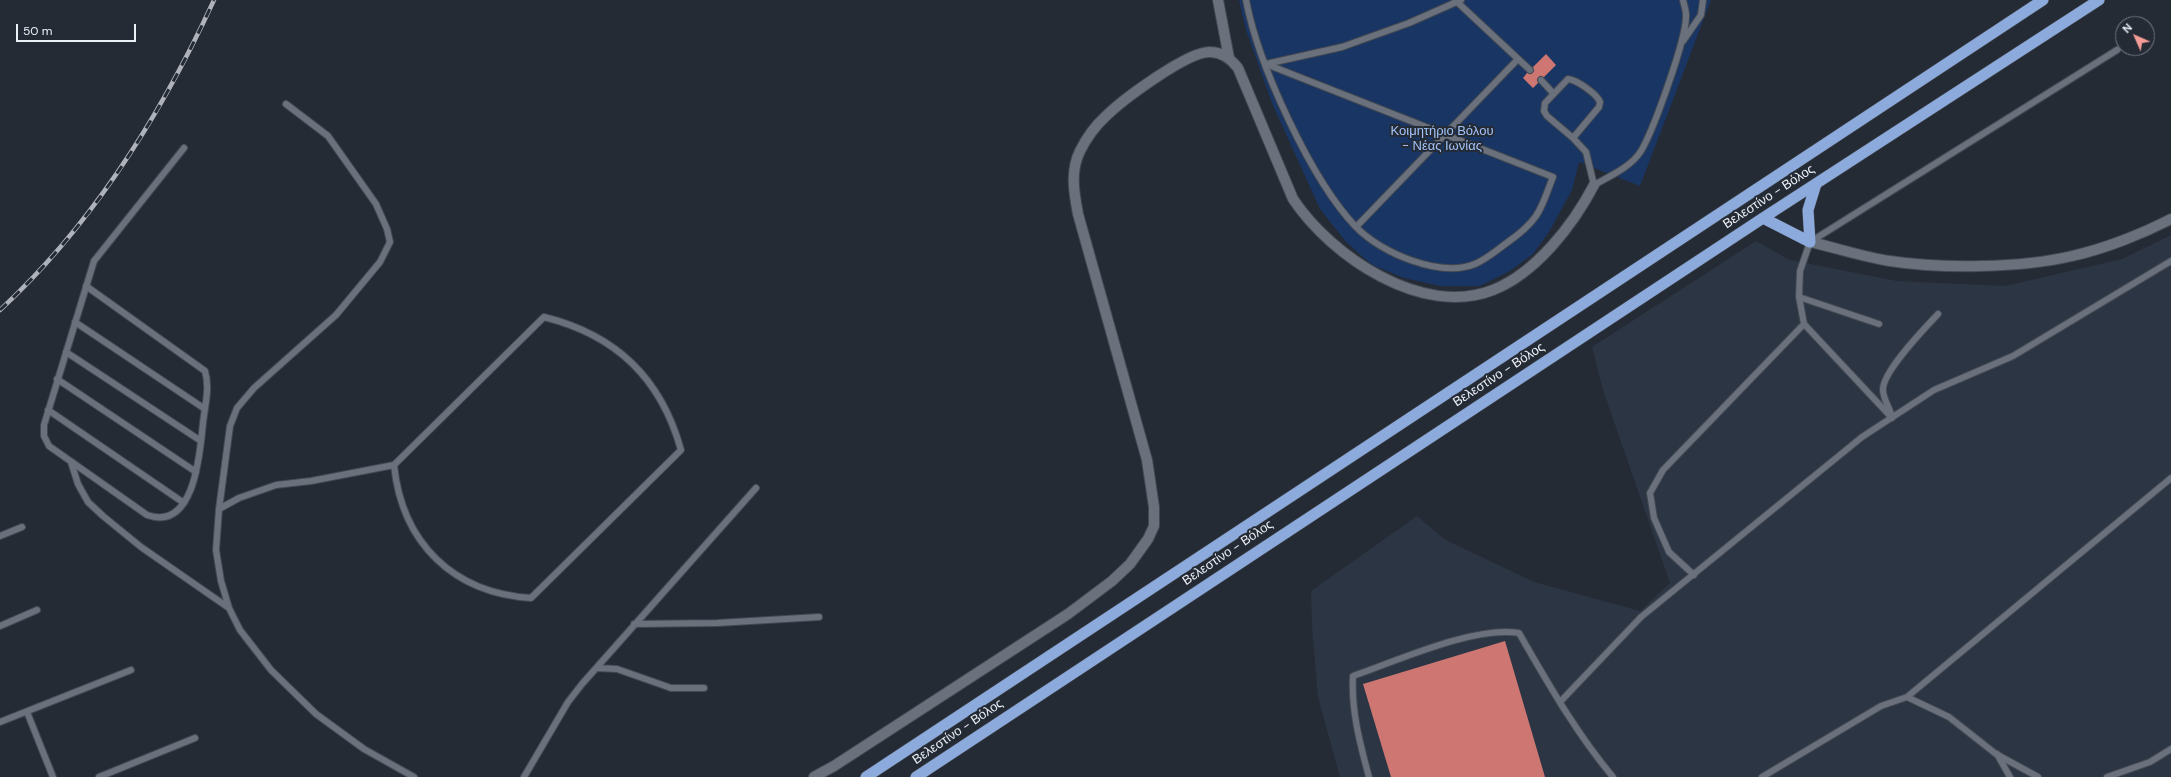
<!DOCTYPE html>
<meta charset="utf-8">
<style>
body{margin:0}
#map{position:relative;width:2171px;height:777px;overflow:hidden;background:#252b35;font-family:"DM Sans",sans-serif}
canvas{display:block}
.north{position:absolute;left:2115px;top:16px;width:40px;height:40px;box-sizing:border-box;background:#252b35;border:1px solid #757a83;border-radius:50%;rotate:315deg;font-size:11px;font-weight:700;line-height:16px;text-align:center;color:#ecf0f7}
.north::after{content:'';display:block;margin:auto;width:14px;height:18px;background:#f59c96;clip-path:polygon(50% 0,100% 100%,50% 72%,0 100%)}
.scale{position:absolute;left:16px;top:24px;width:120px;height:18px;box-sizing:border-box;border:2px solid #ecf0f7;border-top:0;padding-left:5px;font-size:12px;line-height:14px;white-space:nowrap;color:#ecf0f7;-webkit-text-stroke:3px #252b35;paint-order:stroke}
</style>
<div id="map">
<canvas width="2171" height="777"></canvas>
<div class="north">N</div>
<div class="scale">50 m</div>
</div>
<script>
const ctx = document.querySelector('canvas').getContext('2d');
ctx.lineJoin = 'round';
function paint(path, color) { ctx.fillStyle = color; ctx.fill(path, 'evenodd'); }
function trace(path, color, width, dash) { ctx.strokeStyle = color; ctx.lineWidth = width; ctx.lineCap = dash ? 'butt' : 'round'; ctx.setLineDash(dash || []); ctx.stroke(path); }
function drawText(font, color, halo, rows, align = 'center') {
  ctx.font = font + ' "DM Sans",sans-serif'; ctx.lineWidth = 4; ctx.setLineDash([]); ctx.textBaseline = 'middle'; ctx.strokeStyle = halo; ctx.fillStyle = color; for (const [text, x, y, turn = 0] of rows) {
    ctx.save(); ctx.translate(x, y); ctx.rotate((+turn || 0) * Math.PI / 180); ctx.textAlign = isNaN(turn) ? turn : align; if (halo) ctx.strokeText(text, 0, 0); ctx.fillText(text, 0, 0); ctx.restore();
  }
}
const built = new Path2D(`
 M2171,235v542h-831l-22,-80 -6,-70 -1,-36 106,-75 27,23 90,43 106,29 30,-28 -67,-193 -11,-43 164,-106 34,19 107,21 108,5 117,-27z`);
const green = new Path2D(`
 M1239,0h472l-71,186 -61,-24 -7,28 -23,42 -16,22 -23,17 -30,15h-40l-36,-8 -32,-13 -25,-22 -27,-34 -48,-106 -26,-73z`);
const building = new Path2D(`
 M1546,54l10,11 -12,12h-6v6l-5,5 -10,-10 4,-5h6v-6z
 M1505,641l40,136h-154l-28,-93z`);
const service = new Path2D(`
 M1246,0c12,64 65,180 110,227 25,26 84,51 119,37 12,-5 22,-14 33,-22 10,-7 21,-16 28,-26 8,-12 12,-27 17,-39l-287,-113
 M1455,0l75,70
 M1683,41l18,-26 2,-15
 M1266,64l76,-17 67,-24 52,-23
 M1568,79c9,1 29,15 32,23l-1,5 -26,31 -26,-22 -3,-5 1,-8z
 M1541,80l12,13
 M286,104l42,32 48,68 11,25 3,13 -10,20 -44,53 -82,73 -17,20 -7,18 -11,83 -3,41 5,31 8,27 11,22 31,40 45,44 48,35 50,28
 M1573,138l13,14 8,33c16,-9 37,-18 47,-34 12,-20 46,-113 45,-136 0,-5 -2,-10 -3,-15
 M1356,227l162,-168
 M86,286l119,85c5,17 0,34 -2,52 -3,29 -8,109 -56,92l-98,-69 -5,-10v-11l50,-164 90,-113
 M1799,297l80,27
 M75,322l130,87
 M66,352l135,89
 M57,379l139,93
 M48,410l136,93
 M1891,414c-2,-7 -8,-16 -8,-24 -1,-18 42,-62 55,-76
 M1892,418l-88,-94 -5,-27 1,-26 10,-29 307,-192
 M71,462l7,22 10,18 15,14 38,31 88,61
 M219,509l20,-11 37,-13 35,-4 83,-16 150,-148c72,18 117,61 137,133l-150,148c-78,-5 -129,-55 -137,-133
 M0,536l22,-9
 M1694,575l-25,-23 -15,-34 -4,-25 13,-23 141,-146
 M634,624l83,-1 102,-6
 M0,626l37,-16
 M597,668l20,1 54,19h33
 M1907,697l264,-219
 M1560,702l81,-85 221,-180 72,-47 79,-34 158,-95
 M27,712l26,65
 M0,722l131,-52
 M1997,754l13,23
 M99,777l96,-39
 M524,777l44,-75 14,-18 174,-196
 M1369,777c-9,-33 -18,-67 -16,-101 44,-15 120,-50 166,-43 29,50 57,100 94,144
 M1762,777l119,-71 26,-9 42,20 47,37 42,23
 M2107,777l43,-15 21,-13`);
const minor = new Path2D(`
 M1218,0l11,58`);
const tertiary = new Path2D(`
 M1810,242c27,6 53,15 80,19 51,8 132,7 182,-5 32,-7 70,-22 99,-37
 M814,777l20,-11 234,-152 44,-33 18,-17 18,-25 6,-13v-19l-7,-47 -69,-246c-4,-21 -8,-43 2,-63 6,-12 15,-25 25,-34 17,-17 83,-66 105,-65 12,0 21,7 28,16l55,131c38,57 129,119 200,91 43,-17 80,-65 101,-105`);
const trunk = new Path2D(`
 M1763,218l47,24
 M1810,242l-2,-32 8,-26
 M866,777l1177,-777
 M916,777l847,-559 336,-218`);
const rail = new Path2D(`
 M0,310c93,-86 161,-195 214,-310`);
const parkNames = [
 ["Κοιμητήριο Βόλου",1442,132],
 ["- Νέας Ιωνίας",1442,147]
];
const streetNames = [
 ["Βελεστίνο - Βόλος",1769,197,-33],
 ["Βελεστίνο - Βόλος",1499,375,-33],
 ["Βελεστίνο - Βόλος",1228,553,-34],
 ["Βελεστίνο - Βόλος",958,732,-34]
];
paint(built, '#2b3544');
paint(green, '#193563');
paint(building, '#ce7671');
trace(service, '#434951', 8);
trace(minor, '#434951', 12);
trace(tertiary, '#434951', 12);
trace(trunk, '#434951', 12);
trace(service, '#6a717d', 6);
trace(minor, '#6a717d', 10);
trace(tertiary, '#6a717d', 10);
trace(trunk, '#8caadc', 11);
trace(rail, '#aeb2ba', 4.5);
trace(rail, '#252b35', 3, [9]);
drawText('13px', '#a2c3f9', '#252b35', parkNames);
drawText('13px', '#ecf0f7', '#252b35', streetNames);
</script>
